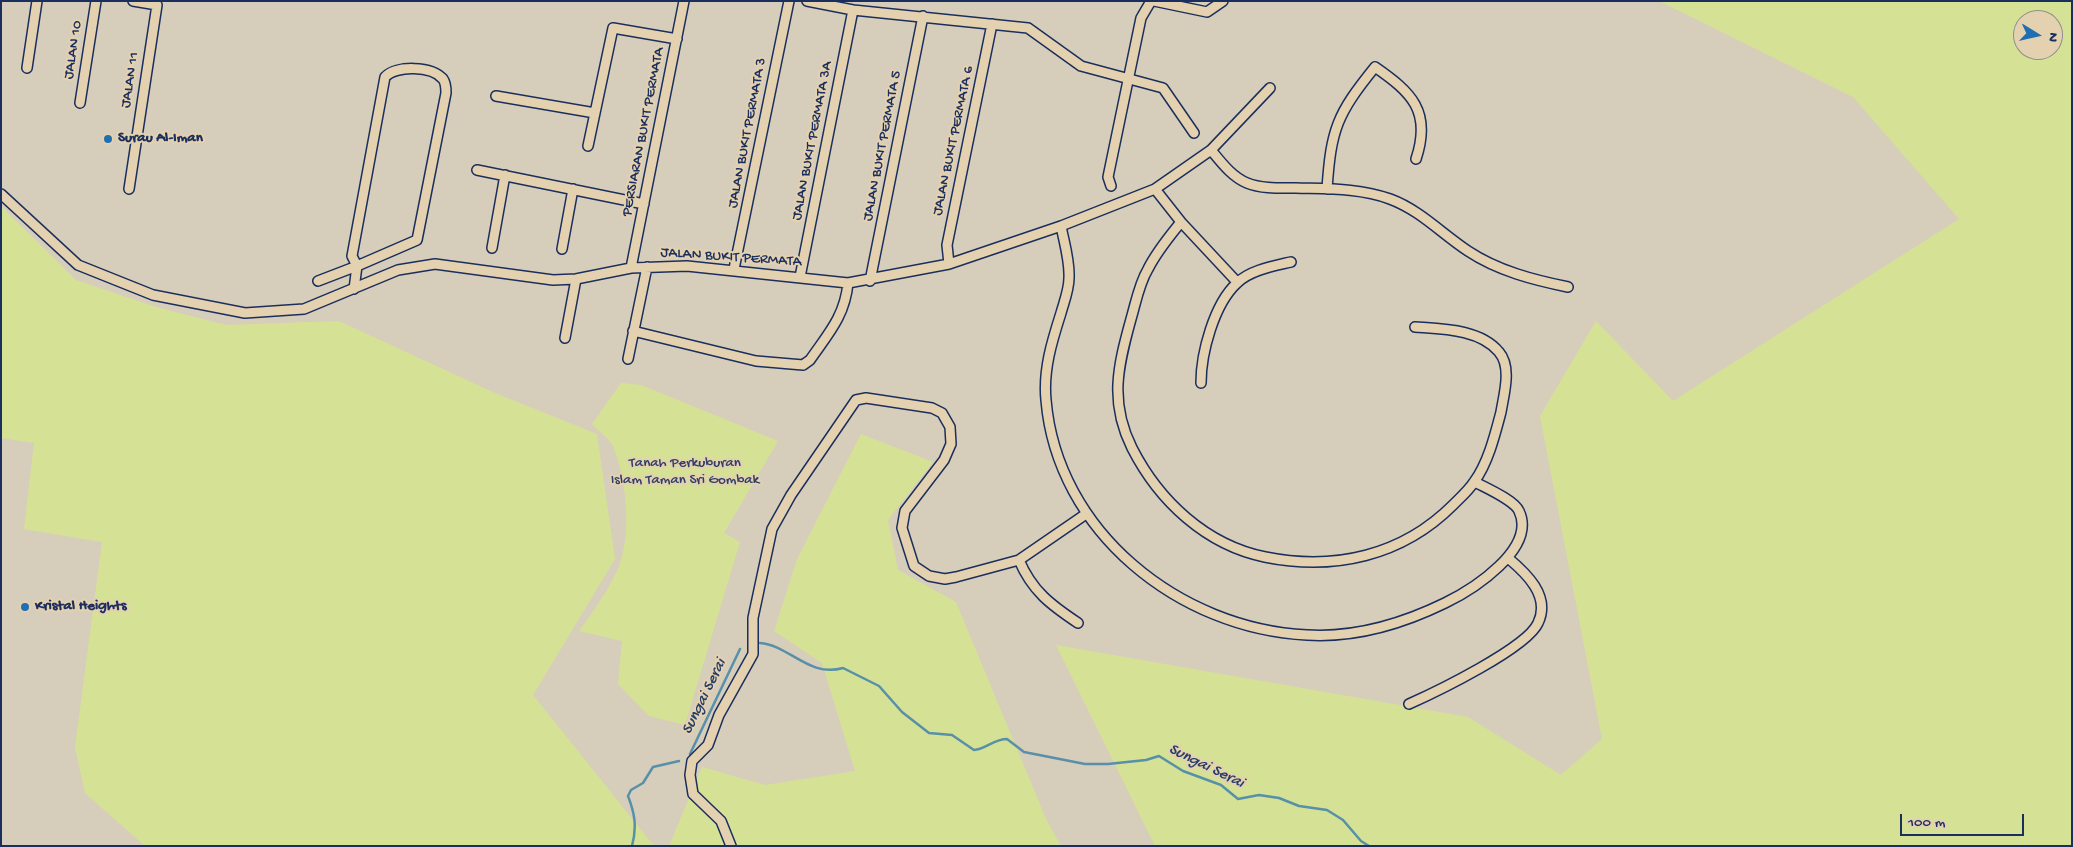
<!DOCTYPE html>
<style>
body{margin:0}
#map{position:relative;width:2073px;height:847px;overflow:hidden;background:#d7cdbb;font-family:"Gochi Hand",sans-serif}
canvas{display:block}
.frame{position:absolute;inset:0;border:2px solid #1b2f5e;pointer-events:none}
.north{position:absolute;left:2013px;top:10px;width:50px;height:50px;box-sizing:border-box;background:#e4d1af;border:1px solid #94908f;border-radius:50%;rotate:99deg;font-size:14px;font-weight:700;line-height:20px;text-align:center;color:#1b2f5e}
.north::after{content:'';display:block;margin:auto;width:18px;height:22px;background:#1f6fb2;clip-path:polygon(50% 0,100% 100%,50% 72%,0 100%)}
.scale{position:absolute;left:1900px;top:814px;width:124px;height:22px;box-sizing:border-box;border:2px solid #1b2f5e;border-top:0;padding-left:6px;font-size:15px;line-height:18px;white-space:nowrap;color:#1b2f5e;-webkit-text-stroke:4px #e4d1af;paint-order:stroke}
</style>
<div id="map">
<canvas width="2073" height="847"></canvas>
<div class="frame"></div>
<div class="north">N</div>
<div class="scale">100 m</div>
</div>
<script>
const ctx = document.querySelector('canvas').getContext('2d');
ctx.lineJoin = 'round';
function paint(path, color) { ctx.fillStyle = color; ctx.fill(path, 'evenodd'); }
function trace(path, color, width, dash) { ctx.strokeStyle = color; ctx.lineWidth = width; ctx.lineCap = dash ? 'butt' : 'round'; ctx.setLineDash(dash || []); ctx.stroke(path); }
function drawText(font, color, halo, rows, align = 'center') {
  ctx.font = font + ' "Gochi Hand",sans-serif'; ctx.lineWidth = 4; ctx.setLineDash([]); ctx.textBaseline = 'middle'; ctx.strokeStyle = halo; ctx.fillStyle = color; for (const [text, x, y, turn = 0] of rows) {
    ctx.save(); ctx.translate(x, y); ctx.rotate((+turn || 0) * Math.PI / 180); ctx.textAlign = isNaN(turn) ? turn : align; if (halo) ctx.strokeText(text, 0, 0); ctx.fillText(text, 0, 0); ctx.restore();
  }
}
const green = new Path2D(`
 M1659,1h413v845h-917l-99,-201 412,72 93,58 41,-36 -62,-323 56,-95 77,80 286,-182 -106,-122zM2023,20h30v30h-30z
 M1,206l75,74 80,27 70,18 113,-4 156,72 102,41 18,125 -82,136 121,151h-509l-60,-53 -10,-46 27,-205 -78,-13 10,-86 -33,-5z
 M621,383l20,2 137,56 -54,92 16,9 -55,183 -36,-9 -31,-32 4,-43 -43,-10c14,-19 27,-37 37,-58 17,-34 11,-92 -3,-127 -4,-8 -15,-15 -21,-22z
 M861,434l72,28 -45,58 10,50 58,32 90,217 15,27h-392l33,-79 63,18 90,-14 -33,-108 -48,-32 23,-72z`);
const stream = new Path2D(`
 M760,643c29,2 49,35 83,25l36,18 23,26 27,21 23,2 22,15c12,-1 20,-11 33,-11l17,13 61,12h23l38,-4 13,-4 24,15 38,14 17,14 21,-4 20,3 20,8 28,4 16,10 18,21 8,5
 M690,754l50,-105
 M632,846c5,-19 3,-32 -4,-50l3,-6 12,-7 10,-16 26,-6`);
const street = new Path2D(`
 M807,1l46,9 175,18 53,38 82,22 31,45
 M1154,1l53,11 16,-11
 M27,68l10,-67
 M496,96l99,17
 M80,103l16,-102
 M588,146l25,-118 64,11
 M1211,150c10,12 21,27 36,33 15,6 33,5 49,5 31,1 64,0 94,11 30,11 52,35 78,52 30,20 66,29 100,36
 M477,170l167,34
 M1111,186l-3,-9 33,-159 10,-17
 M129,189l28,-184 -24,-4
 M1155,189l26,33 56,60
 M1327,189c4,-60 10,-75 48,-122 36,25 57,44 41,92
 M1,194l77,71 75,30 92,18 59,-4 94,-39 37,-6 118,16 23,-1 55,-11 56,-2 161,17 101,-19 112,-38 94,-37 56,-39 59,-62
 M1181,222c-12,15 -24,29 -33,47 -9,15 -12,33 -17,50 -13,47 -22,83 1,129 27,53 74,97 133,109 69,14 137,-1 188,-52 7,-7 16,-15 21,-23 14,-19 21,-47 27,-70 3,-18 11,-45 -2,-60 -19,-23 -57,-23 -84,-25
 M1061,226c3,16 9,35 8,52 0,12 -5,24 -8,35 -9,28 -18,57 -15,87 11,132 134,229 261,235 48,3 95,-11 138,-32 27,-13 92,-54 74,-92 -5,-11 -33,-23 -44,-29
 M492,248l13,-73
 M562,249l11,-60
 M949,264l-2,-19 45,-221
 M631,268l53,-267
 M734,269l55,-268
 M800,277l53,-267
 M318,281l39,-15 60,-26 29,-147c0,-5 0,-10 -3,-14 -11,-13 -47,-14 -58,-2l-33,179 5,10 -3,23
 M870,281l53,-265
 M633,331l123,30 47,4 7,-5c18,-26 35,-44 38,-77
 M565,338l11,-59
 M628,359l19,-92
 M1201,383c0,-30 13,-79 36,-100 13,-13 37,-17 54,-21
 M1019,560c13,31 32,45 59,63
 M1409,704c27,-12 118,-56 129,-81 13,-27 -12,-50 -30,-65
 M731,846l-10,-25 -28,-27 -3,-19 2,-14 16,-16 11,-30 34,-61v-36l19,-89 19,-34 65,-95 10,-2 66,10 10,5 8,14 1,17 -7,16 -39,51 -3,17 12,38 15,10 16,3 11,-2 63,-17 67,-46`);
const markers = [
 [108,139,5,"#1f6fb2"],
 [25,607,5,"#1f6fb2"]
];
const streetNames = [
 ["JALAN 10",74,50,-81],
 ["JALAN 11",131,80,-81],
 ["PERSIARAN BUKIT PERMATA",644,132,-79],
 ["JALAN BUKIT PERMATA 3",748,133,-79],
 ["JALAN BUKIT PERMATA 3A",813,141,-79],
 ["JALAN BUKIT PERMATA 6",954,141,-78],
 ["JALAN BUKIT PERMATA 5",883,146,-79],
 ["JALAN BUKIT PERMATA",731,258,4]
];
const poiNames = [
 ["Surau Al-Iman",118,139],
 ["Kristal Heights",35,607]
];
const parkNames = [
 ["Tanah Perkuburan",685,464],
 ["Islam Taman Sri Gombak",685,481]
];
const waterNames = [
 ["Sungai Serai",705,697,-64],
 ["Sungai Serai",1206,767,26]
];
paint(green, '#d5e295');
trace(stream, '#5790a8', 2.5);
trace(street, '#1b2f5e', 12);
trace(street, '#e4d1af', 9);
for (const [x, y, r, color] of markers) { const dot = new Path2D(); dot.arc(x, y, r, 0, 2 * Math.PI); ctx.fillStyle = color; ctx.fill(dot); trace(dot, '#e4d1af', 2); }
drawText('15px', '#1b2f5e', '#e4d1af', streetNames);
drawText('bold 15px', '#1b2f5e', '#e4d1af', poiNames, 'left');
drawText('15px', '#2e4164', '#e4d1af', parkNames);
drawText('italic 16px', '#253f6a', '#e4d1af', waterNames);
</script>
